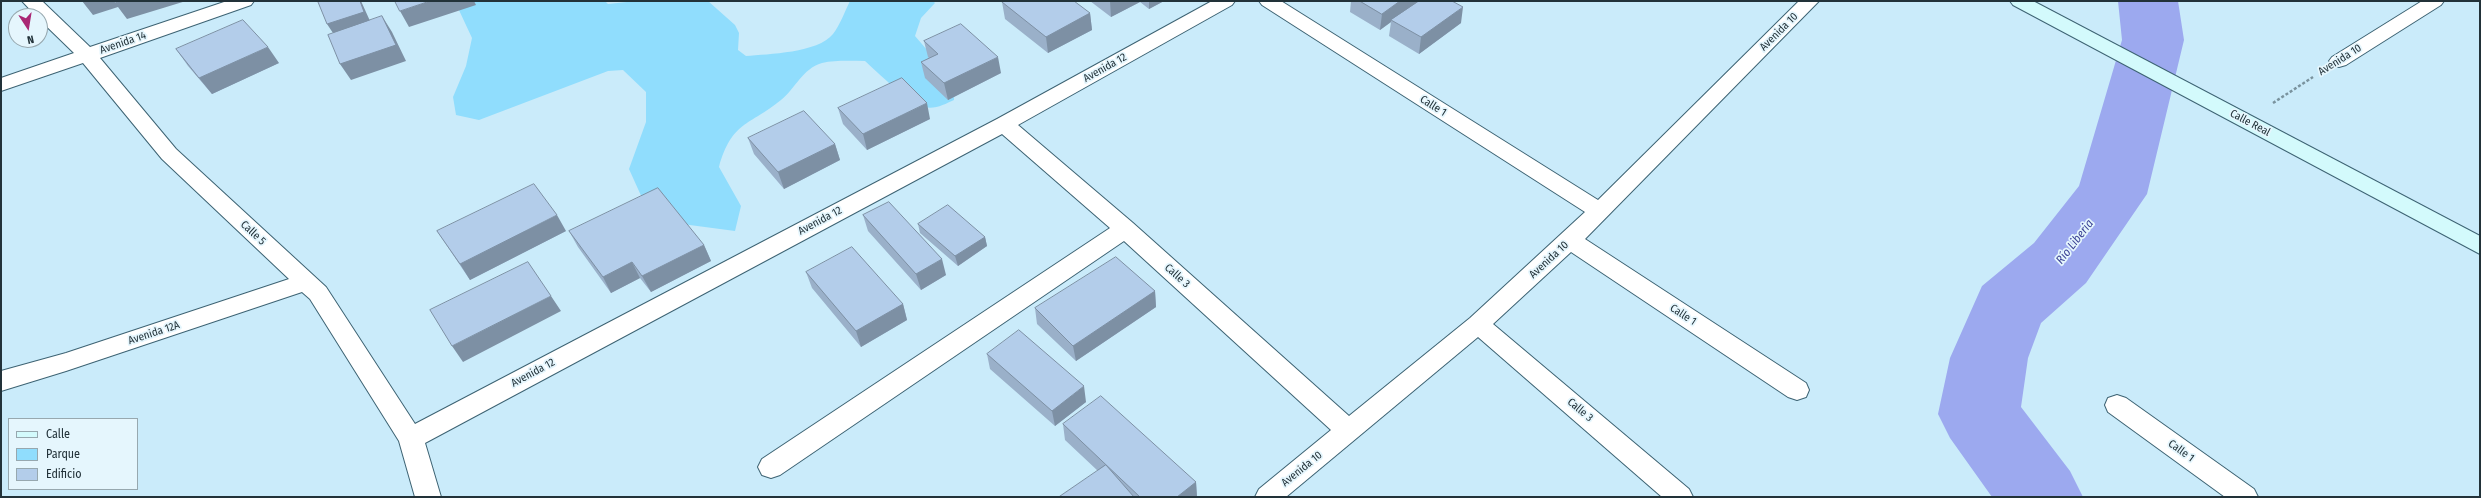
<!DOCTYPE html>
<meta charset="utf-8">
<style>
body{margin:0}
#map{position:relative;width:2481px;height:498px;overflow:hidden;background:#caebfa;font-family:"Fira Sans Condensed",sans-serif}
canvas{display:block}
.frame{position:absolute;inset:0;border:2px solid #223239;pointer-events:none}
.legend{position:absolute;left:8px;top:418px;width:130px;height:72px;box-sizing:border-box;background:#e5f6fd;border:1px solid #97a8af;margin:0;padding:5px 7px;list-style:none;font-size:12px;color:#223239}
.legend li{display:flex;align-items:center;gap:8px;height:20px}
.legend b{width:20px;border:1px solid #97a8af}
.north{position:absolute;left:8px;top:8px;width:40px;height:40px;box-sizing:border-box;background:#e5f6fd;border:1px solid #97a8af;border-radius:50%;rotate:168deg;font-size:11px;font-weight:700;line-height:16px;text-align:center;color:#223239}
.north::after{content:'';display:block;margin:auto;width:14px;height:18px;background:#aa2875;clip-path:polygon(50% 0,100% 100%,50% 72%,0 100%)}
</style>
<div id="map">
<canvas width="2481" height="498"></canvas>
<div class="frame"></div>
<ul class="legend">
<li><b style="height:5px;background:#d3fafc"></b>Calle</li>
<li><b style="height:11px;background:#90ddfd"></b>Parque</li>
<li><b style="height:11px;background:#b3cdea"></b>Edificio</li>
</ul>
<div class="north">N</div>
</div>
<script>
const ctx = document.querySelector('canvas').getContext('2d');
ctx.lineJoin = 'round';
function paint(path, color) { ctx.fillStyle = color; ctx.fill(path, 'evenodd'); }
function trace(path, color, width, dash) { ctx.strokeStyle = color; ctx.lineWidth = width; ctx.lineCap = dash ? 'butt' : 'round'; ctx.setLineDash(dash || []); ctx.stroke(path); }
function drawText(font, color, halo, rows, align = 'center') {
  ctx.font = font + ' "Fira Sans Condensed",sans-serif'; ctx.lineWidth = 3.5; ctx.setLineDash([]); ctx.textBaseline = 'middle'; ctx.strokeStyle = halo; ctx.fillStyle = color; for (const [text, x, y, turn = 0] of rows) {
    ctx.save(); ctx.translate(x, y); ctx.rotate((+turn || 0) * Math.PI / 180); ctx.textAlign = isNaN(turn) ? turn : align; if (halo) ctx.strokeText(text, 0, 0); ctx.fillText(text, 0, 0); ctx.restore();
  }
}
const green = new Path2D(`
 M452,1h153l3,3 28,-3h72l27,24 4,8 -1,17 8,6c22,-2 72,-3 87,-22 7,-9 12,-23 17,-33h83l2,2 -14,15 -6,18 38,44 1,20c-9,4 -19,10 -30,7 -15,-4 -47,-35 -59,-46 -14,0 -30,-1 -43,2 -20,6 -26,25 -41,37 -32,26 -49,21 -62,67l22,39 -6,25 -83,-11 -23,-51 17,-47v-30l-23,-22 -15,1 -129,49 -23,-5 -3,-18 13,-31 6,-28 -14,-30z`);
const river = new Path2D(`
 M2118,1h60l6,39 -37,154 -61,89 -45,40 -13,35 -7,49 49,64 13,26h-91l-42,-59 -12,-24 12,-56 32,-72 52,-43 45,-57 43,-146z`);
const path = new Path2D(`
 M2273,103l40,-26`);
const street = new Path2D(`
 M22,1h20l48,46 137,-46h27l-3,4 -151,53 76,91 150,138 89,137 582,-305 215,-118h23l-3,4 -214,120 115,98 216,193 121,-98 115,-106 -323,-207 -3,-4h22l317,199 201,-199h20l-234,238 221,144 3,7 -3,7 -9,3 -9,-3 -217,-145 -78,72 196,165 4,8h-31l-184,-160 -192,160h-31l4,-8 72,-59 -207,-189 -344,234 -9,3 -9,-3 -4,-8 4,-8 348,-231 -108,-94 -577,309 16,54h-26l-16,-56 -89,-142 -8,-7 -236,79 -65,20v-20l65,-18 223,-74 -127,-120 -79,-96 -82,28v-13l73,-25 -34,-33v-4h-4z
 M2422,1h22l-3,4 -95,60 -7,2 -7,-2 -3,-4 3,-4z
 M2117,395l9,3 128,91 4,8h-33l-117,-85 -3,-7 3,-7z`);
const secondary = new Path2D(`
 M2010,1h23l447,235v18l-467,-249z`);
const wall = new Path2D(`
 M1090,1h74l-15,8 -9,-7 -29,15z
 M1351,1h101l9,22 -42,31 -30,-18 2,-14 -11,8 -30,-18z
 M1002,2l88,11 2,17 -44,23 -43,-34z
 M924,41l77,32 -53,27 -23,-22 -4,-16 8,-4 -1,-1z
 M176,49l103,14 -67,31 -24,-28z
 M838,108l92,11 -63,31 -24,-26z
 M748,138l87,6 5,16 -56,29 -30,-35z
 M863,215l83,60 -25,15 -53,-59z
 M918,224l67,13 2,9 -29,20 -38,-33z
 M437,231h129l-96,49z
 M569,231l135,14 7,16 -60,31 -11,-14 -29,15 -33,-46z
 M806,272l97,32 4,16 -46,27 -49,-59z
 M1155,291l1,16 -80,54 -39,-37 -2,-16z
 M987,354l99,48 -31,24 -65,-57z
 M1063,424l133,58 1,15h-138l39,-26 -33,-31z`);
const shadedWall = new Path2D(`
 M82,1h104l-59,18 -9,-12 -25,8z
 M360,1h1l9,20 -37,12 -6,-9z
 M430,1h44l2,4 -67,22 -9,-16z
 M1110,1h30v1l-29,15z
 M1149,1h15l-15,8z
 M1400,1h22l-31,19v2l-11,8 2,-16z
 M1463,7l-2,16 -42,31 2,-17z
 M1090,13l2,17 -44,23 -2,-16z
 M382,16l10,16 14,29 -55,19 -11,-16z
 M268,47l11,16 -67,31 -13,-16z
 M998,57l3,16 -53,27 -4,-17z
 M927,103l3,16 -63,31 -4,-16z
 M835,144l5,16 -56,29 -6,-17z
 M557,215l9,16 -96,49 -10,-16z
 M985,237l2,9 -29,20 -3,-10z
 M704,245l7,16 -60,31 -9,-16z
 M942,259l4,16 -25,15 -5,-16z
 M632,262l8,16 -29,15 -8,-16z
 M1155,291l1,16 -80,54 -3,-15z
 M551,296l10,15 -98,51 -11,-16z
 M903,304l4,16 -46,27 -5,-16z
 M1084,386l2,16 -31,24 -3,-15z
 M1196,482l1,15h-20z`);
const building = new Path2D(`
 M114,1h7l-6,2z
 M320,1h40l4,11 -37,12 -9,-22z
 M395,1h35l-30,10z
 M1005,1h69l16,12 -44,24 -44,-35z
 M1360,1h40l-18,13z
 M1419,1h33l11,6 -42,30 -30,-17z
 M382,16l14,29 -56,19 -12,-29z
 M243,20l25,27 -69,31 -23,-29z
 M961,24l37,33 -54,26 -23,-21 17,-8 -14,-13z
 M902,78l25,25 -64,31 -25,-26z
 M804,111l31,33 -57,28 -30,-34z
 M534,184l23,31 -97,49 -23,-33z
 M658,188l46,57 -62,31 -10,-14 -29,15 -34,-46z
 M889,202l53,57 -26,15 -53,-59z
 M948,205l37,32 -30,19 -37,-32z
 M852,247l51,57 -47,27 -50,-59z
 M1116,257l39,34 -82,55 -38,-38z
 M528,262l23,34 -99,50 -22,-36z
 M1019,330l65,56 -32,25 -65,-57z
 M1101,396l95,86 -19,15h-37l-77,-73z
 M1106,465l28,32h-75z`);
const streetNames = [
 ["Avenida 10",1779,32,-45],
 ["Avenida 14",123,43,-19],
 ["Avenida 10",2340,60,-32],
 ["Avenida 12",1105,68,-29],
 ["Calle 1",1433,106,32],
 ["Calle Real",2250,123,28],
 ["Avenida 12",820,221,-28],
 ["Calle 5",253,233,43],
 ["Avenida 10",1549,260,-43],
 ["Calle 3",1177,276,42],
 ["Calle 1",1683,315,33],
 ["Avenida 12A",154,333,-18],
 ["Avenida 12",533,373,-28],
 ["Calle 3",1580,410,40],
 ["Calle 1",2181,451,36],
 ["Avenida 10",1302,469,-39]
];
const waterNames = [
 ["Río Liberia",2075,242,-52]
];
paint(green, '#90ddfd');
paint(river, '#9ca9ef');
trace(street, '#3d6373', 2);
trace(secondary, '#3d6373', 2);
trace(path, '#7a939e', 2.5, [3, 2]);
paint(street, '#fff');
paint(secondary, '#d3fafc');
paint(wall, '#9ab0c9');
paint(shadedWall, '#7d90a4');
paint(building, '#b3cdea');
trace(building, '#7d90a4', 1);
drawText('11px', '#223239', '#e5f6fd', streetNames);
drawText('italic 12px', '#3c4395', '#e5f6fd', waterNames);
</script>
